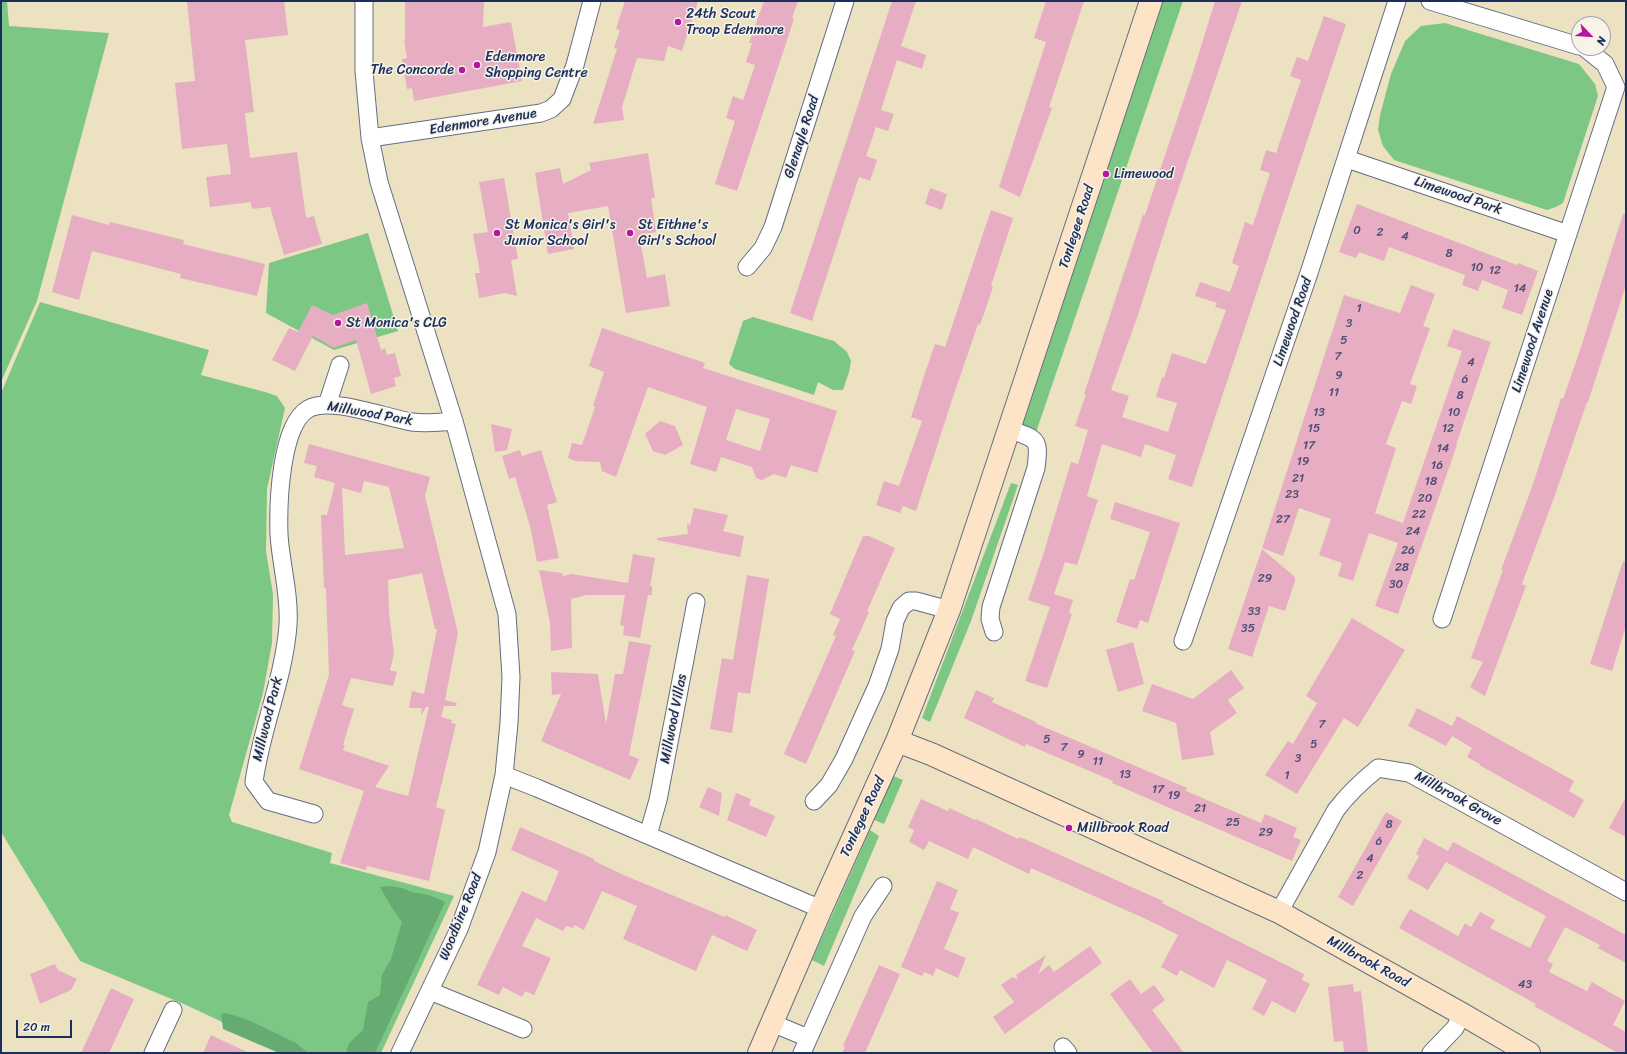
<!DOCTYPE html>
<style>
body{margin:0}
#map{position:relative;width:1627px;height:1054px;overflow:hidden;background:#ece2c2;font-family:Sriracha,sans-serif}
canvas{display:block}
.frame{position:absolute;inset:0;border:2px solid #1b2f5e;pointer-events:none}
.north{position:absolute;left:1571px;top:16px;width:40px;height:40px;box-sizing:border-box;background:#f7f3e8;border:1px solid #9fa5b1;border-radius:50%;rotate:115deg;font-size:11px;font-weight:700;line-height:16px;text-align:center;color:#1b2f5e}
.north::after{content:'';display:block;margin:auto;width:14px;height:18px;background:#b5179e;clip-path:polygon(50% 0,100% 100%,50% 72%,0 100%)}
.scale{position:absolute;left:16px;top:1020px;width:56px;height:18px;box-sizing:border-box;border:2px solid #1b2f5e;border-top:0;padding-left:5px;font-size:12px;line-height:14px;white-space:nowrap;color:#1b2f5e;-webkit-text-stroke:3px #f7f3e8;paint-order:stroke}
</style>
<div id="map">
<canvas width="1627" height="1054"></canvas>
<div class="frame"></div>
<div class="north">N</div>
<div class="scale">20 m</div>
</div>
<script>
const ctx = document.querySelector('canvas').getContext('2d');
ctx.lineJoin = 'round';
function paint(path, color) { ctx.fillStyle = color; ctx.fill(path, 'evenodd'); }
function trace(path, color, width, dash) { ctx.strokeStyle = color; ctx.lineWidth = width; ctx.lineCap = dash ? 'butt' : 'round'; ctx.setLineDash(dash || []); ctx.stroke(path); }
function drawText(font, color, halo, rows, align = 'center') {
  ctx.font = font + ' Sriracha,sans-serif'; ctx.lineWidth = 3; ctx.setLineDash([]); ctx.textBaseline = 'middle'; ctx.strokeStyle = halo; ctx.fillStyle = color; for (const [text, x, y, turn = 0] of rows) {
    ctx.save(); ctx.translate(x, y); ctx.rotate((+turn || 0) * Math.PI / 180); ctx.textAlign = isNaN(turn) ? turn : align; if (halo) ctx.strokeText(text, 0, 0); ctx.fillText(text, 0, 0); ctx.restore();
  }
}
const green = new Path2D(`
 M1,1h6l2,25 100,7 -72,268 -36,81z
 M1151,1h32l-151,443 -21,-18z
 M1445,23l134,41 16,20 3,12 -35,107 -7,4 -9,3 -153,-50 -11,-14 -5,-16 2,-15 11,-41 14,-33 16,-15z
 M368,233l30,98 -64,19 -68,-37 3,-50z
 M40,302l169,48 -8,25 64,17 12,4 8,12 -18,81 -1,62 7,43 -1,49 -9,50 -34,122 3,7 100,31 -2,10 124,33 -73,157h-93l-102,-48 -106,-44 -79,-129v-439z
 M753,317l81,24 13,11 4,9 -2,11 -6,18h-10l-15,-8 -4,13 -79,-26 -6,-5 14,-43z
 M1011,483l7,2 -47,136 -41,101 -8,-4z
 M884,772l19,8 -19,44 -19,-8z
 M870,830l9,6 -55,130 -12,-6z`);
const forest = new Path2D(`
 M389,886l13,2 10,4 17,3 16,7 -70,151h-29l3,-10 14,-13 5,-28 12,-7 2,-20 9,-16 11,-37 -10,-14 -12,-21z
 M226,1013l20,6 19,9 31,15 11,9 15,1h-43l-56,-24 -2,-15z`);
const building = new Path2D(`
 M187,1h97l4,34 -43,5 9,72 -9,1 5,45 47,-6 9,66 8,-2 8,28 -38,11 -14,-48 -18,2 -1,-7 -41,5 -4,-30 25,-3 -4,-30 -45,5 -7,-66 20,-2z
 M405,1h79l-1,26 28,-5 11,59 -108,20 -2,-13 -5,1 -5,-30 5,-1 -3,-17h1z
 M625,1h73l-16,50 -14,-5 -4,15 -27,-3 -15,49 2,13 -31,4 24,-75 -3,-1 6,-18 -4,-1z
 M764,1h34l-6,17 2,1 -57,172 -22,-7 20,-63 -9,-3 7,-22 10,4 12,-35 -9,-3 6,-19h-3z
 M892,1h24l-15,45 25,9 -4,14 -25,-9 -16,50 13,4 -6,17 -12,-4 -10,29 11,4 -7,21 -11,-4 -47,144 -22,-8z
 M1046,1h38l-35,106 3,1 -32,89 -21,-10 47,-145 -12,-4z
 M1215,1h27l-72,213 -32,101 -27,75 18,6 -7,21 46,15 9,-29 -21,-6 6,-20 2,1 8,-25 34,11 20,-54 -11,-3 2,-4 -22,-7 5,-14 30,10 9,-26 -7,-3 13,-41 8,3 17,-52 -10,-3 6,-20 10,3 25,-73 -11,-4 7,-19 11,4 16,-45 22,8 -154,463 -24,-8 8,-24 -31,-11 -4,13 -39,-13 -15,52 11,4 -21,65 -12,-3 -11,32 19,6 -4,13 3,1 -25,74 -22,-7 25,-74 -22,-7 15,-45 28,-93 7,2 10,-34 -13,-4 11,-32h-2l59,-179h2l49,-146z
 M648,153l7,45h-4l5,34 -17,3 8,43 18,-4 5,32 -44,7 -18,-107 -40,7 6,36 -26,5 -13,-81 25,-5 3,16 28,-14 -2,-7z
 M504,178l14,81 -7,1 6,36 -12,-3 -26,5 -4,-25h5l-7,-39 15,-2 -9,-50z
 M930,188l17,6 -5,16 -17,-6z
 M1357,204l160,61 1,-2 20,8 -16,44 -20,-7 6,-18 -26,-10 -4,11 -16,-6 3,-10 -76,-28 -5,14 -25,-9 -3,6 -17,-6z
 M991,210l22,8 -22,68 2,1 -13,38 -2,-1 -26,76 -36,111 -13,-5 -3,7 -24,-8 8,-24 15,5 23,-65 -11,-4 15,-47 9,-26 10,3z
 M1623,214h3v71l-38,117h-1l-32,93 -33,89 4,2 -41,110 -15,-9 13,-25 -12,-4 32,-88h-2l31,-83 29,-89 2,1 17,-49z
 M72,215l37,10 1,-3 74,18 -1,4 82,20 -8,32 -77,-18 1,-4 -89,-23 -13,49 -27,-8z
 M1411,285l24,9 -12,32 7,2 -20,56 7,2 -6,18 -9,-3 -16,43 10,4 -21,65 28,10 59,-172 -15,-5 6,-17 38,13 -35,103h1l-59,169 -23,-8 23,-63 -29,-10 -16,48 -15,-5 4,-13 -23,-8 12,-36 -32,-11 -16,48 -21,-8 82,-253 56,18z
 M367,303l14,47 4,-2 2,7 8,-2 6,23 -7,2 2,8 -25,8 -15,-54 -22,8 -21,-12 -18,35 -23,-11 17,-32 9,4 14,-27 21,10z
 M602,328l103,35 -2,5 134,43 -20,62 -26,-8 -5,13 -12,-4 -12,6 -6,-2 -4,-11 -31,-10 -5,15 -26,-8 17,-57 -59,-20 -32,90 -14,-6 -2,-9 -25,-1 -7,-3 4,-15 10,2 13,-38 -2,-1 11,-34 -15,-6zM736,409l34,10 -10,32 -34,-11z
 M660,421l15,5 8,19 -18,10 -12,-4 -8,-17z
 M491,424l21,5 -5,21 -12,2z
 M309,444l121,33 -5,19 33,137 -13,67 12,3 -1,3h-12l-3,11 11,3 -1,3 5,1 -20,83 9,3 -16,71 -62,-15 -1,4 -26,-7 24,-72 -65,-22 30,-94 -3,-87h-2l-3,-73h6l8,-32 -21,-6 3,-11 -13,-3zM364,481l25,6 15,61 -59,7 -3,-67 19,5zM422,573l13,56h2l-13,65 -12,-3 -3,17h13l-1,8 5,-9h3l-21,89 -33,-9 14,-21 -46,-16 2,-4 -2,-1 11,-36 -12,-4 9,-27 42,8 4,-14 -7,-2 4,-16 -5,-42 -1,-32z
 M520,450l2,6 19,-6 16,52 -10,3 12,53 -22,4 -7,-36 -15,-49 -6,2 -7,-23z
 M1115,502l65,21 -32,100 -8,-3 -3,9 -21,-7 14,-43 4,1 16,-48 -40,-13z
 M694,508l34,7 -5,16 21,5 -4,21 -83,-17v-2l31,-4 -1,-10 3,1z
 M863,536h6l26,12 -28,63 2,1 -17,38 3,1 -49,113 -22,-10 52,-118 -3,-1 7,-16 -10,-5z
 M1262,549l33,28v4l-10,30 -16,-5 -17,51 -24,-8z
 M633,554l22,4 -5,28h2v9h-4l-8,43 -17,-3 1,-9 -4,-1 5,-30h-39l-15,4 1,49 -21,3 -1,-29 -11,-52 23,3 1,3 8,-2 57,9z
 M1623,561l3,1v64l-14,45 -22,-7z
 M747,575l22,4 -19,115 -12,-2 -6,41 -22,-4 12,-71 11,2z
 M1352,618l53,32 -47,77 -14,-9 -47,76 -32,-19 23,-34 5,3 24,-41 -11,-7z
 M629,641l22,4 -22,110 10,4 -9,21 -89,-39 20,-47 -9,1 -1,-23 47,2 8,50 9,-50h8z
 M1133,642l11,42 -26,8 -12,-42z
 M1231,670l13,18 -16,12 9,13 -27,19 4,23 -32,5 -6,-37 -34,-12 10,-27 41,15z
 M976,690l18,8 -2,4 44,20 -1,1 152,65 -1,3 75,32 4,-9 32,14 -4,9 8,3 -9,21 -180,-78 1,-2 -87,-37 -1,3 -61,-29z
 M1417,708l35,18 5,-10 117,65 -5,10 15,9 -10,18 -95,-53 1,-1 -13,-7 5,-9 -20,-12 -6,10 -38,-20z
 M708,787l14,6 -3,23 -20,-9z
 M736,793l15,6 -2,6 26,11 -9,21 -39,-17z
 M1626,797v40l-17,-9z
 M921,799l27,12 1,-3 26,12 1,-1 42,20 2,-2 125,56 18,8 -1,2 142,71 -2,6 8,4 -15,29 -23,-12 -8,15 -12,-7 15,-29 -40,-20 -13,28 -34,-18 -3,6 -16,-9 17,-32 -30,-15 -117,-52 -2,6 -56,-27 -5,12 -39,-18 -5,9 -15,-8 5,-12 -6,-3z
 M1386,812l16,9 -49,85 -15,-9z
 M520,827l74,32v2l32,15 99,41v-2l32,15 -10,21 -35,-16 -16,36 -12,-5 -61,-27 14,-33 -35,-15 -18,39 -10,-5 -1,3 -7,-2 -3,5 -27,-13 -14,28 29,12 -17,37 -9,-4 -3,6 -19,-10 -4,8 -22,-10 45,-94 24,11 13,-31 -48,-21z
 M1424,838l24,13 5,-9 173,93v28l-28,-15 2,-3 -35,-18 -18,34 6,3 -4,8 38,19 5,-9 33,19 -12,24 13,7v21h-8l-84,-47 2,-2 -137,-76 11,-19 48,27 7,-13 6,4 9,-15 15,8 -5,8 40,20 16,-32 -100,-54 -18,28 -21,-12 12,-22 -3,-2z
 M937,881l21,9 -8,19 9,4 -15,36 22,9 -8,20 -22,-10 -3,8 -9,-4 -2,4 -21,-9z
 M1090,946l12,17 -97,71 -12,-17 21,-15 -13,-17 11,-8 6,2 -2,-4 30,-20 -8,19 11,-9 5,7z
 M55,964l3,6 19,9 -6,11 -31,14 -10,-30z
 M879,965l21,9 -35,79h-23l3,-6 -2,-1z
 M1130,979l11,15 13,-9 11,15 -13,10 32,43h-31l-43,-59z
 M1353,984l1,8 7,-1 7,62h-24l-1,-12 -9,1 -6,-55z
 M111,988l23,11 -25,54h-28z
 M211,1035l38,18h-46z`);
const street = new Path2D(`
 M364,1v70l6,67 9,44 75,239
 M1430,1l149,45
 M370,138l171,-25 10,-4 11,-10 13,-34 17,-64
 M1347,159l221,75
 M747,267l16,-19 10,-21 72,-226
 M327,405l13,-40
 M1442,619l174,-532 -11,-23 -20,-16
 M994,632l-4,-13 1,-12 45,-139c4,-31 1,-28 -27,-39
 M1183,641l126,-368 88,-272
 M504,775l33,13 284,121
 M814,801l15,-16 15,-26 33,-73 13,-37 5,-28 6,-13 8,-7h7l33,9
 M314,814l-46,-13 -14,-19c7,-53 30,-103 34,-157 2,-30 -7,-60 -9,-90 -1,-30 1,-109 29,-126 22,-13 78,9 104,13 14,2 28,0 42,-1l53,193 4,63 -2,46 -5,52 -17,77 -28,77 -59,124
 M648,835l10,-35 38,-198
 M1279,912l57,-102c12,-16 26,-29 42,-42l31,5 217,119
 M430,991l93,38
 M772,1023l36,15
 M1063,1047l5,6
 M153,1053l20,-43
 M802,1053l61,-137 20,-30
 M1431,1053l24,-25 7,-14`);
const secondary = new Path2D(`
 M897,741l34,13 348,158 183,102 67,39
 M759,1053l62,-144 76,-168 52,-131 202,-609`);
const markers = [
 [678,22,4,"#b5179e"],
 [477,65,4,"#b5179e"],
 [462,70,4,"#b5179e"],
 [1106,174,4,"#b5179e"],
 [497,233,4,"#b5179e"],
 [630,233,4,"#b5179e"],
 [338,323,4,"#b5179e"],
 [1069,828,4,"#b5179e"]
];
const numberNames = [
 ["0",1357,231],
 ["2",1380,233],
 ["4",1405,237],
 ["8",1449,254],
 ["10",1477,268],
 ["12",1495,271],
 ["14",1520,289],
 ["1",1359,309],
 ["3",1349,324],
 ["5",1344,341],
 ["7",1338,357],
 ["4",1471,363],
 ["9",1339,376],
 ["6",1465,380],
 ["11",1334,393],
 ["8",1460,396],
 ["13",1319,413],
 ["10",1454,413],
 ["15",1314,429],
 ["12",1448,429],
 ["17",1309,446],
 ["14",1443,449],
 ["19",1303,462],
 ["16",1437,466],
 ["21",1298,479],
 ["18",1431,482],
 ["23",1292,495],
 ["20",1425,499],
 ["22",1419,515],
 ["27",1283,520],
 ["24",1413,532],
 ["26",1408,551],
 ["28",1402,568],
 ["29",1265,579],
 ["30",1396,585],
 ["33",1254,612],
 ["35",1248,629],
 ["7",1322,725],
 ["5",1047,740],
 ["5",1314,745],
 ["7",1064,748],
 ["9",1081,755],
 ["3",1298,759],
 ["11",1098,762],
 ["13",1125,775],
 ["1",1287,776],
 ["17",1158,790],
 ["19",1174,796],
 ["21",1200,809],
 ["25",1233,823],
 ["8",1389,825],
 ["29",1266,833],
 ["6",1379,842],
 ["4",1370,859],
 ["2",1360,876],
 ["43",1525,985]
];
const poiNames = [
 ["24th Scout",686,14],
 ["Troop Edenmore",686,30],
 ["Edenmore",485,57],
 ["Shopping Centre",485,73],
 ["The Concorde",454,70,"right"],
 ["Limewood",1114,174],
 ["St Monica's Girl's",505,225],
 ["Junior School",505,241],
 ["St Eithne's",638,225],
 ["Girl's School",638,241],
 ["St Monica's CLG",346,323],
 ["Millbrook Road",1077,828]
];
const streetNames = [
 ["Edenmore Avenue",483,122,-9],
 ["Glenayle Road",802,137,-72],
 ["Limewood Park",1458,196,19],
 ["Tonlegee Road",1077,227,-72],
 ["Limewood Road",1293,322,-71],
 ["Limewood Avenue",1533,341,-72],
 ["Millwood Park",370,414,10],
 ["Millwood Park",268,719,-76],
 ["Millwood Villas",674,719,-79],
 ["Millbrook Grove",1458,799,29],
 ["Tonlegee Road",863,817,-65],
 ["Woodbine Road",461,917,-68],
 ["Millbrook Road",1368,962,29]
];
paint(green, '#7dc785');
paint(forest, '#66ac72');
paint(building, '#e6adc3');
trace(street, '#646e81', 19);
trace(secondary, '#646e81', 24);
trace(street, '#fff', 17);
trace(secondary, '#fee4c6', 22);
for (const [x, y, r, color] of markers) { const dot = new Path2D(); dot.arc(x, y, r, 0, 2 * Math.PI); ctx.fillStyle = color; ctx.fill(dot); trace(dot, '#f7f3e8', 1.5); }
drawText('12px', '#4e4e77', null, numberNames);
drawText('14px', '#1b2f5e', '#f7f3e8', poiNames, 'left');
drawText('14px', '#1b2f5e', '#f7f3e8', streetNames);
</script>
